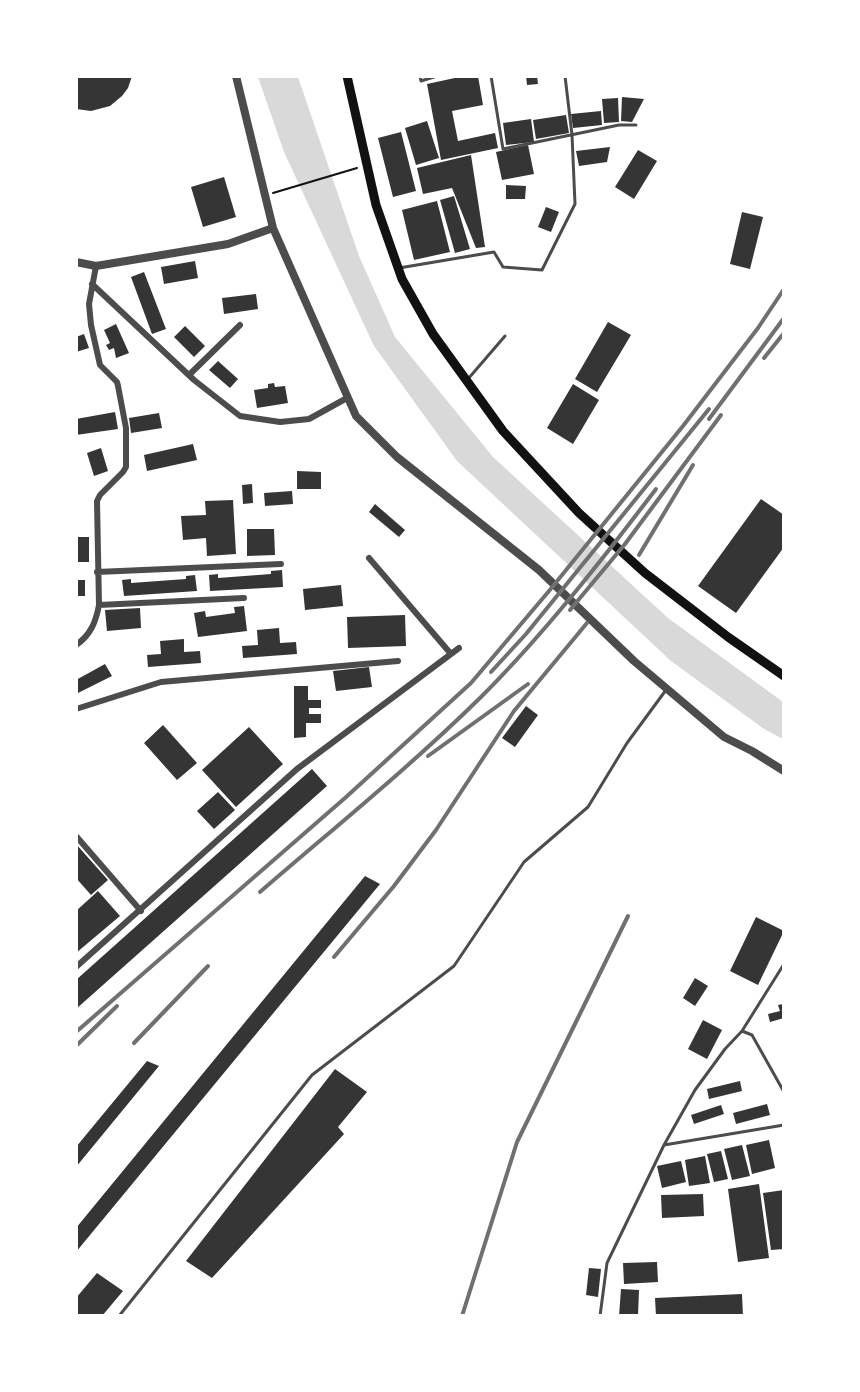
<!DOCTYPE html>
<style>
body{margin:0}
#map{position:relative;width:860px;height:1392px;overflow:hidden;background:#fff;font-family:"Titillium Web",sans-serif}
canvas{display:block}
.frame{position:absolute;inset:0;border:78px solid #fff;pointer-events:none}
</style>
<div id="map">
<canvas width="860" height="1392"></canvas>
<div class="frame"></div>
</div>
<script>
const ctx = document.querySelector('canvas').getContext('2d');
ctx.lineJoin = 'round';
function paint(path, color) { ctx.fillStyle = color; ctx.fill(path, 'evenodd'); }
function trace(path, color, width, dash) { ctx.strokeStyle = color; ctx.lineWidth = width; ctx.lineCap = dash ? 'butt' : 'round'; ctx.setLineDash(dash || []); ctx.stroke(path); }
const water = new Path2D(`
 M258,77h40l61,179 36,81 98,120 175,161 115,84v37l-19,-10 -93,-68 -214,-200 -83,-115 -90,-194z`);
const building = new Path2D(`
 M76,76h56l-4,12 -6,8 -12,10 -19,5 -15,-2z
 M464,76h14l5,29 -31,6 6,30 37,-8 3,15 -57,12 -14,-76z
 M526,76h11l1,8 -11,1z
 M622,97l22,2 -12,23 -11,-1z
 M618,98l1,24 -15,1 -2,-24z
 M601,111l1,14 -29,3 -2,-14z
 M566,115l3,18 -33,6 -3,-19z
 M531,119l3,23 -28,3 -3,-22z
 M427,121l12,37 -23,7 -11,-37z
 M401,132l15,59 -23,6 -15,-59z
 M528,145l6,29 -32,6 -6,-28z
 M610,147l-3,15 -28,4 -3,-15z
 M638,150l19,11 -23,38 -19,-12z
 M471,155l14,92 -9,1 -24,-60 -29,6 -6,-26z
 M224,177l12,40 -33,10 -12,-40z
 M506,185l20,1 -1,13h-19z
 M454,196l16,53 -15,4 -15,-53z
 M437,201l13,51 -36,8 -12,-50z
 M546,207l13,5 -8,20 -13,-5z
 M742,212l21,5 -13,52 -20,-5z
 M195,261l3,17 -34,6 -3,-17z
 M144,272l22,57 -14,5 -21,-57z
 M256,294l2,15 -34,5 -2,-16z
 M608,322l23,13 -34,57 -22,-13z
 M116,324l13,29 -13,5 -2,-10 -5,2 -3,-5 4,-2 -6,-13z
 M185,326l20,20 -11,11 -20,-20z
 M84,334l5,14 -13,4v-15z
 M218,361l20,18 -8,9 -21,-18z
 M274,383l1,4 10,-1 3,17 -31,5 -3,-18 14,-2v-4z
 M573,384l26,16 -26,44 -26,-16z
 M115,412l3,17 -42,6v-16z
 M159,413l3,15 -31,5 -2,-15z
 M193,444l4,16 -50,11 -3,-16z
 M101,448l7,23 -14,5 -7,-23z
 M297,471l24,1v17h-24z
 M252,484l1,19 -10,1 -1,-19z
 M292,491l1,13 -28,2 -1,-13z
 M761,499l23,16v32l-48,66 -38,-27z
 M233,500l3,54 -29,2 -1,-18 -23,2 -2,-24 25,-1 -1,-14z
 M375,504l30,26 -6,7 -30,-25z
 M247,529h27l1,26 -28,1z
 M76,537h13v25h-13z
 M282,570l1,17 -73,4 -1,-16 9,-1v4l53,-4v-3z
 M195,575l2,16 -73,5 -2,-16 9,-1v4l55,-4v-3z
 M76,580h9v16h-9z
 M341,585l2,21 -38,4 -2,-21z
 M244,606l3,25 -49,6 -4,-24 11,-2 1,6 29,-4 -1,-6z
 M140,608l1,20 -34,3 -2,-21z
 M405,615l1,31 -58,2 -1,-31z
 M279,628l1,15 16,-1 1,12 -54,4 -1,-12 16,-1 -1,-15z
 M184,639v13l16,-1 1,12 -53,4 -1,-12 14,-1 -1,-13z
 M105,664l7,12 -36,18v-14z
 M369,667l3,20 -36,4 -3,-20z
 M294,686h14v14h13v8h-12v6h12v9h-15v14l-12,1z
 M526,706l12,9 -23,32 -13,-9z
 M163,725l34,38 -20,17 -33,-37z
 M249,727l34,37 -47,43 -34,-37z
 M312,769l15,17 -251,223v-29z
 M218,792l17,18 -21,19 -17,-18z
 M76,844l32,36 -17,15 -15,-17z
 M365,876l15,8 -304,368v-24z
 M98,891l22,25 -44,37v-42z
 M756,917l28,14 -26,54 -28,-14z
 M695,978l13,8 -13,20 -12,-8z
 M783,1004l1,14 -14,4 -2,-8 12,-3 -2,-6z
 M703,1020l19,10 -15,29 -19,-10z
 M147,1061l12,5 -83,101v-20z
 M335,1069l32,23 -29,35 6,7 -132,144 -26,-17z
 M740,1081l2,10 -33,8 -2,-10z
 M767,1104l3,11 -34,9 -3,-11z
 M721,1105l3,9 -30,10 -3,-9z
 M769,1140l6,28 -23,6 -6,-29z
 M742,1145l8,31 -18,4 -8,-31z
 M721,1151l7,28 -14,3 -7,-28z
 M705,1156l5,27 -21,3 -4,-26z
 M681,1161l5,21 -24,6 -5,-22z
 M759,1184l10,74 -31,4 -10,-73z
 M784,1190v59l-13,1 -8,-57z
 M703,1194l1,22 -42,2 -1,-23z
 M657,1262l1,20 -34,2 -1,-21z
 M589,1268l12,1 -3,28 -12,-2z
 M97,1273l26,18 -21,25h-26v-18z
 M621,1289l18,1 -1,26h-19z
 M742,1294l1,22h-87l-1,-18z`);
const path = new Path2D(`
 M273,193l84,-25`);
const service = new Path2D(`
 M420,76l1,5 16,-5
 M491,76l12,73 116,-24h17
 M399,268l95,-16 9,15 39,3 33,-66 -3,-69 -7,-59
 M468,379l37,-43
 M742,1031l10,4 32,57
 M664,1145l31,-55 30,-41 17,-18 42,-67
 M119,1316l193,-241 142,-109 70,-104 64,-55 39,-64 39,-53
 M600,1316l7,-53 57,-118 120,-20`);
const minor = new Path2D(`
 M92,284l102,96 46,36 40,6 29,-3 38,-21
 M189,375l51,-50
 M369,558l82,96
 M97,572l184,-8
 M99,605l145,-7
 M76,645c15,-10 20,-24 23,-40l-2,-104 3,-6 23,-23 3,-5v-39l-8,-42 -1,-4 -17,-17 -9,-40 -2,-21 7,-38
 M76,709l85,-27 237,-21
 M76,836l65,75
 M76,967l221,-198 162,-121`);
const tertiary = new Path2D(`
 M236,76l37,152 83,188 41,41 142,113 95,91 90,76 28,14 32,20
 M76,262l20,4 132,-22 45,-16`);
const secondary = new Path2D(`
 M347,76l29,129 26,74 31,55 70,97 76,82 66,60 83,64 56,39`);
const rail = new Path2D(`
 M764,358l20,-25
 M709,419l75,-101
 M639,555l54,-90
 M570,610l55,-66 96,-129
 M491,672l35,-38 183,-225
 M428,756l100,-72
 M260,892c74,-64 151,-126 221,-195 63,-63 121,-137 175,-208
 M334,957l60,-71 42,-56 78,-119 73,-88
 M76,1032l269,-234 126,-115 78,-92 134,-165 75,-98 26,-39
 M134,1043l74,-77
 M76,1046l41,-40
 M462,1316l55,-174 111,-226`);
paint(water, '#d9d9d9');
paint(building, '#353535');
trace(path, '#111', 2);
trace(service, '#4c4c4c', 3);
trace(minor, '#4c4c4c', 6);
trace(tertiary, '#4c4c4c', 8);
trace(secondary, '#111', 9);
trace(rail, '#707070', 4);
</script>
